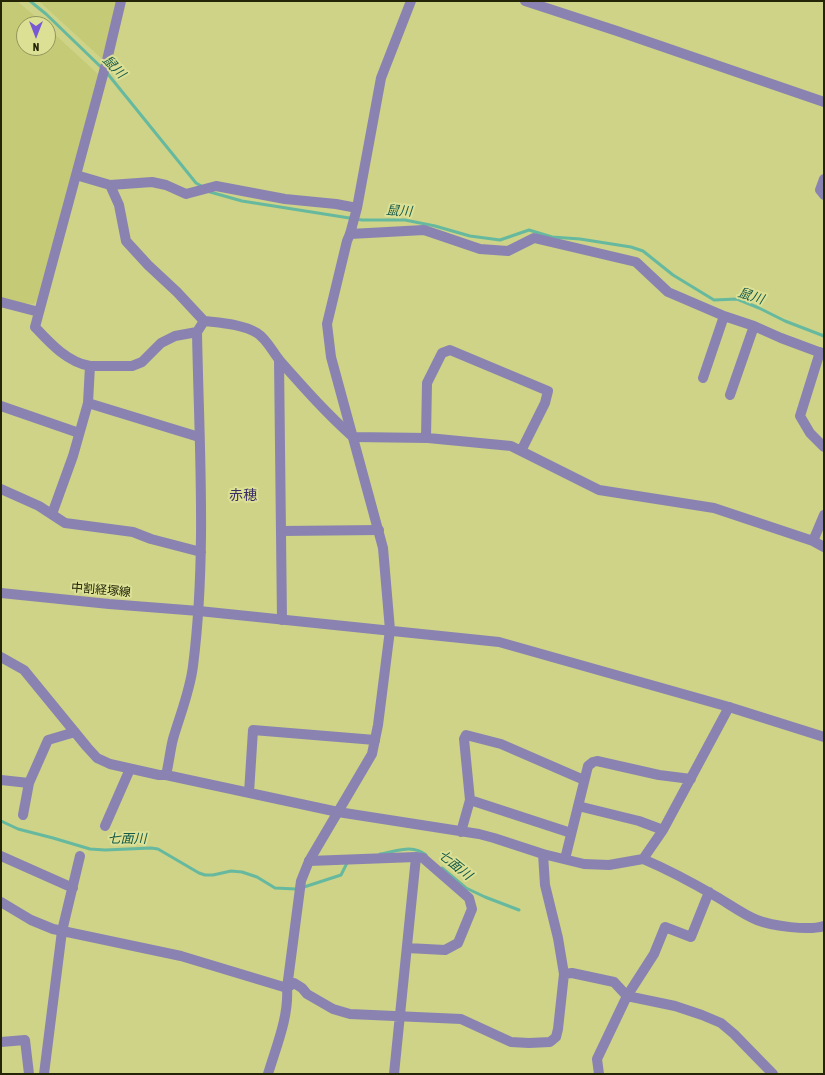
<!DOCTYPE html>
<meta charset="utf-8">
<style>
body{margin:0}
#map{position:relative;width:825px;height:1075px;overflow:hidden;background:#ced388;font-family:"Asap Condensed",sans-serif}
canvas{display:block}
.frame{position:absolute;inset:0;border:2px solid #242506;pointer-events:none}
.north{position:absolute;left:16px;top:16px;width:40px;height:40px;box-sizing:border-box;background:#dbe095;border:1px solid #92955c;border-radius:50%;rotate:180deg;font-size:11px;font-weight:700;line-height:16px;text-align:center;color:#242506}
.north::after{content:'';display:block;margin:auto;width:14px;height:18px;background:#7859d3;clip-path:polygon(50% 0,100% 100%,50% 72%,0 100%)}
</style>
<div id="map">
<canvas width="825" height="1075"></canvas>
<div class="frame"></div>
<div class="north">N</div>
</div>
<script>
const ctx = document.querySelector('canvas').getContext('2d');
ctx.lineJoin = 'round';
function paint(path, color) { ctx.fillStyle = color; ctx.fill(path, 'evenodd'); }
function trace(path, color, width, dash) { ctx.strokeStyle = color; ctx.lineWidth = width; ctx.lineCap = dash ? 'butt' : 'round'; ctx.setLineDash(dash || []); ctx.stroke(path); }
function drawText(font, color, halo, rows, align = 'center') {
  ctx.font = font + ' "Asap Condensed","Noto Sans JP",sans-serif'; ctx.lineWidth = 4; ctx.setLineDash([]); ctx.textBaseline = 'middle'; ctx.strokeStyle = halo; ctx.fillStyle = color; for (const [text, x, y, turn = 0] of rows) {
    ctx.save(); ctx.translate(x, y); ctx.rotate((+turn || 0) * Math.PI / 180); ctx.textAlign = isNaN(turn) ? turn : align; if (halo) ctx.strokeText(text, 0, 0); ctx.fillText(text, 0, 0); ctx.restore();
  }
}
const built = new Path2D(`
 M1,1h16l27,23h-20v24h24v-20l51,47 -58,220 -7,9 -14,-1 -19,-5z
 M39,1h78l-15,58z`);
const stream = new Path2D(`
 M30,1l16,13 57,55
 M107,73l89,110 7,4
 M210,192l32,9 120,19h43l30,6 35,10 30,4 29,-10 23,7 28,2 51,8 12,4 30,24 41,25 23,-1 22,9 26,13 39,15
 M1,821l17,8 35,9 37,11 15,1 46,-2 7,1 41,24 6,2h8l18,-4 11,1 15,5 18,11 21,1
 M380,854c15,-2 32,-11 46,1
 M442,868l24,20 19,9 34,13
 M304,887l37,-12 6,-12`);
const minor = new Path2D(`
 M121,1l-14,59 -72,267c15,16 32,35 55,39h42l10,-4 19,-19 14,-7 22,-4
 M411,1l-30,77 -24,130 -7,26 74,-4 56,19 28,2 26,-13 102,24 32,30 56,24 30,10 -24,69
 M525,1l92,30 207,71
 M76,175l34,10 42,-3 14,3 20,9 30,-8 69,13 51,5 21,4
 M824,179l-4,11 4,5
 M110,185l9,20 7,36 22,24 29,27 27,29
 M1,302l38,10
 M754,326l27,12 43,16
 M820,352l-20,64 10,17 14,14
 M279,360l3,260
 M703,378l21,-62
 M88,403l111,34
 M1,406l78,27
 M426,438l1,-55 15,-30 8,-3 98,41 -3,12 -24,48
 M1,489l38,17 26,17 68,9 18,7 50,13
 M52,514l21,-58 15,-53 2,-37
 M282,531l97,-1
 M813,541l11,-26
 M1,657l23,13 63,77 10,11 13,6 49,11h7l172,37 141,22 15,4 49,16 41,10 25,1 34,-6 20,-29 66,-123
 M166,775c3,-12 4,-24 7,-36 7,-24 17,-48 20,-73 14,-111 6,-223 4,-334l7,-11c17,2 38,3 53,12 10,6 16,20 24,29 23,26 46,52 72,75l75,1 83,8 88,44 115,18 99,33 11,6
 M1,780l28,3 19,-43 27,-8
 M249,793l4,-63 122,10
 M578,806l61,15 24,9
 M23,815l6,-32
 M105,826l25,-57
 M461,832l9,-32
 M571,833l-101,-33 -6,-61 2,-4 35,9 83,36
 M1,856l72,32
 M565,859l23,-93 5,-4 4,-1 62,14 32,4
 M643,859c26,11 50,24 74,38 12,7 27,18 40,23 15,6 52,11 67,6
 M309,861l107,-4 -22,217
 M62,931l18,-75
 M407,948l38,2 13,-7 14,-34 -3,-11 -46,-40 -7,-1
 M564,974l8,-1 42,9 13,14 48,10 27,9 19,8 13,11 39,40
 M287,988l7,-5 8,5 5,6 26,15 17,5 111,5 50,23 18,1 21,-1 6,-5 2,-8 6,-55 -6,-36 -13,-53 -2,-31
 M1,1042l24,-2 4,34
 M599,1074l-2,-15 30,-63 27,-42 11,-27 26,10 18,-45`);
const tertiary = new Path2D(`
 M1,593l108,11 90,7 300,31 230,65 95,30
 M1,902l30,18 22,9 128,27 106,32
 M44,1074l18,-143
 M268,1074c8,-27 21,-57 19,-86l14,-107 8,-20 63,-107 6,-29 12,-95 -7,-82 -52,-191 -4,-33 20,-83 3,-7`);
const streetNames = [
 ["中割経塚線",101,590,5]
];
const waterNames = [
 ["鼠川",114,67,46],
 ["鼠川",399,211,4],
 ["鼠川",751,296,18],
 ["七面川",127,839],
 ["七面川",455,865,39]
];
const quarterNames = [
 ["赤穂",243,496]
];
paint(built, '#c5ca76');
trace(stream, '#66b99f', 3);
trace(minor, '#8a83b1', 10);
trace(tertiary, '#8a83b1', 10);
drawText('12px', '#242506', '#dbe095', streetNames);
drawText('italic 13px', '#155947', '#dbe095', waterNames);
drawText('14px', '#3a2c67', '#dbe095', quarterNames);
</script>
